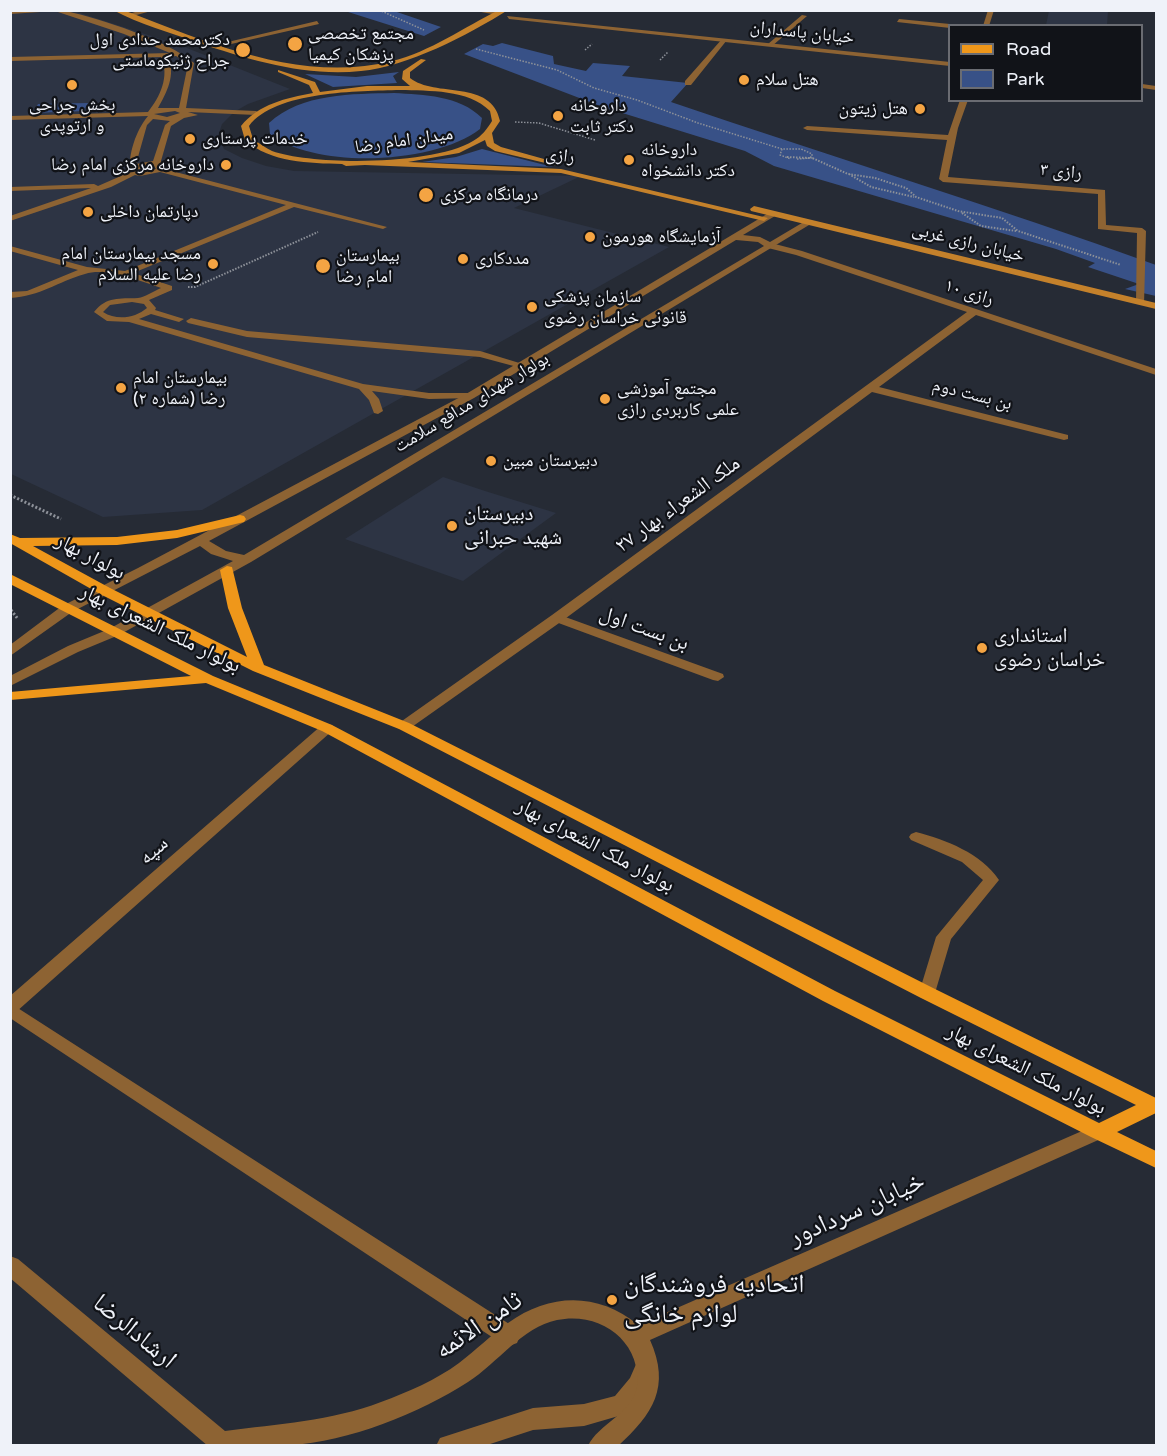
<!DOCTYPE html>
<meta charset="utf-8">
<style>
body{margin:0}
#map{position:relative;width:1167px;height:1456px;overflow:hidden;background:#262b35;font-family:"Varela Round",sans-serif}
canvas{display:block}
.frame{position:absolute;inset:0;border:12px solid #eff2f9;pointer-events:none}
.legend{position:absolute;left:948px;top:24px;width:195px;height:78px;box-sizing:border-box;background:#111318;border:2px solid #6a6c72;margin:0;padding:8px 10px;list-style:none;font-size:18px;color:#eff2f9}
.legend li{display:flex;align-items:center;gap:12px;height:30px}
.legend b{width:30px;border:2px solid #6a6c72}
</style>
<div id="map">
<canvas width="1167" height="1456"></canvas>
<div class="frame"></div>
<ul class="legend">
<li><b style="height:8px;background:#ef971a"></b>Road</li>
<li><b style="height:16px;background:#385187"></b>Park</li>
</ul>
</div>
<script>
const ctx = document.querySelector('canvas').getContext('2d');
ctx.lineJoin = 'round';
function paint(path, color) { ctx.fillStyle = color; ctx.fill(path, 'evenodd'); }
function trace(path, color, width, dash) { ctx.strokeStyle = color; ctx.lineWidth = width; ctx.lineCap = dash ? 'butt' : 'round'; ctx.setLineDash(dash || []); ctx.stroke(path); }
function drawText(font, color, halo, rows, align = 'center') {
  ctx.font = font + ' "Varela Round","Noto Naskh Arabic",sans-serif'; ctx.lineWidth = 4.5; ctx.setLineDash([]); ctx.textBaseline = 'middle'; ctx.strokeStyle = halo; ctx.fillStyle = color; for (const [text, x, y, turn = 0] of rows) {
    ctx.save(); ctx.translate(x, y); ctx.rotate((+turn || 0) * Math.PI / 180); ctx.textAlign = isNaN(turn) ? turn : align; if (halo) ctx.strokeText(text, 0, 0); ctx.fillText(text, 0, 0); ctx.restore();
  }
}
const built = new Path2D(`
 M11,11h63l108,35 108,43 -42,15 -14,8 -12,12 -4,12 6,13 18,9 24,8 28,5 287,5 -67,32 155,39 -467,263 -99,7 -92,-43z
 M1049,11h59l-1,14h-61z
 M443,477l42,14 71,22 -93,68 -118,-42z`);
const green = new Path2D(`
 M345,11h49l47,16 -17,9z
 M502,43l51,13 1,8 32,7 7,-8 37,3 -8,10 66,7 -17,19c162,55 325,105 485,163v31l-31,-7 14,-5 -51,-17 7,-4 -39,-14 -282,-83 -29,-15 -142,-44 -139,-53 19,-10 10,2z
 M399,72l-6,4 4,7 -64,4 -28,-13 51,3z
 M394,93c30,2 65,2 88,25l-2,11c-45,35 -164,41 -210,5l-1,-11c32,-30 84,-29 125,-30z
 M88,103l-4,8 -51,2 5,-9z
 M482,149l71,18 -131,-5 34,-5z`);
const pathFar2 = new Path2D(`
 M379,10l45,20
 M476,49l81,21 37,18 43,12 61,23 84,26h19l11,5v5
 M585,50l7,-6
 M660,60l8,-8
 M515,122l24,1 56,17
 M782,149l-2,6 11,4
 M797,159l13,-1`);
const pathFar1 = new Path2D(`
 M787,157l23,1
 M810,157l38,17 27,4 31,10 10,9 42,14 44,7 16,13 103,34
 M849,174l22,13 43,10
 M962,213l19,13 35,5
 M188,287h7l123,-55`);
const path = new Path2D(`
 M10,495l51,24
 M11,610l7,9`);
const service = new Path2D(`
 M10,10c18,0 39,-3 56,1 35,8 101,29 128,52l-8,45 70,3 3,2 -3,2 -68,-3 10,3 -14,3 -13,8 -10,35 3,8 223,58 -4,2 -89,-22 -161,66 39,13v4l-23,10 7,8 -1,2 29,9 -5,3 -28,-8 -12,5 224,65 66,9h41l3,1v4l-44,1 -57,-8 7,8 4,12 -5,3 -4,-1 -5,-13 -10,-11 -230,-67 -22,-1 -13,-9c13,-16 25,-13 44,-14 7,-1 16,-7 23,-10 -21,-7 -54,-21 -76,-14 -28,8 -44,22 -75,24v-6l17,-1 51,-21 -68,-19v-5l77,21 38,4 161,-66 -126,-33 -20,4 -5,-1 -24,12 -101,34v-5l81,-28 -81,3v-4l84,-3 4,2 32,-14c-2,-17 6,-42 18,-56l-138,4v-4l138,-4c12,-15 22,-36 13,-55l-151,4v-4l160,-4 -46,-19 -69,-23 -45,3zM176,56l12,8 -9,44h-21c9,-16 18,-33 10,-51zM175,111l5,2 -13,4 -13,-3zM153,119l17,2 -5,4 -12,36 -17,3 11,-39zM153,165l3,4 -15,3 -4,-2zM132,302l12,2 3,4c-12,10 -30,13 -44,4l7,-7z
 M191,318l56,13 233,20 46,14 -5,3 -41,-11 -233,-20 -59,-14 -2,-2z
 M557,614l166,60 1,3 -6,4 -5,-1 -160,-59 -2,-3 2,-3z
 M916,832c30,8 65,21 83,48l-48,59 -16,54 -2,4 -6,2 -6,-2 -2,-4 17,-56 47,-57 -21,-18 -51,-22 -2,-3 2,-3z`);
const minor = new Path2D(`
 M141,10h14l-26,7 -3,-2z
 M470,10h23l8,3 -3,2z
 M988,10h6l-5,16h-6z
 M802,15l5,1 -35,30h-4v-2z
 M899,19l51,5 3,2h-3v2l-53,-6z
 M317,21l2,3 -101,23 -3,-2z
 M722,39l5,1 -36,45h-6v-4z
 M960,100h8l-10,28 -10,49 157,13 1,35 36,3 4,3 -2,73 -8,-2 1,-69 -39,-4v-35l-155,-12 -4,-3 8,-39 -140,-10 -4,-2 4,-2 141,9z
 M771,243l31,8 354,118v6l-180,-60 -97,72 189,48v4l-4,1 -192,-48 -310,229 -153,108h-10l-2,-3 2,-3 153,-108 415,-303 -171,-57 -28,-7 -2,-2z
 M10,1003l507,326 3,7 -3,7 -8,3 -8,-3 -491,-325z
 M645,1359l8,3 3,7 -9,22 -17,20 -8,4 -38,11 -51,4 -49,16h-48l4,-8 93,-30 51,-4 31,-8 15,-18 7,-16z`);
const tertiary = new Path2D(`
 M507,16l443,46v4l-441,-47z
 M1142,84l14,2v4l-14,-2z
 M772,211l4,3 -1,2 -32,19 17,2 10,5 37,-22 7,2 -563,340 -132,73 -41,17 -68,34v-10l58,-30 41,-17 124,-68 -22,-7 -11,-8 -128,66 -62,44v-11l52,-39 76,-38 328,-174zM736,240l22,2 6,4 -520,309 -18,-4 -17,-10 265,-143z
 M327,724l5,1 2,3 -2,3 -316,281 -6,1v-17l312,-271z
 M1098,1124l7,3 3,5 -3,5 -455,203c21,47 3,74 -32,106h-30c10,-22 45,-33 49,-59 5,-46 -37,-76 -80,-67 -35,7 -59,43 -89,62 -48,31 -120,60 -178,63 -27,2 -55,1 -82,1l-198,-168v-22l8,3 207,172c53,-7 106,-10 156,-29 27,-10 55,-22 78,-39 17,-13 32,-28 49,-40 42,-30 90,-31 130,2z`);
const secondary = new Path2D(`
 M113,10h10c84,32 178,74 269,51 38,-9 72,-34 107,-51h9c-40,25 -101,57 -147,61 -55,6 -111,-11 -162,-28 -28,-10 -60,-19 -86,-33z
 M421,59l5,1 -16,12v6c25,20 82,1 90,43l-8,12 2,10 7,4 61,17 -4,2 -63,-15 -8,-5 -2,-6 -26,13 -51,9 153,7 207,49 -4,3 -203,-48 -196,-8 -19,1 -4,-2c-33,-1 -71,-1 -97,-24l-4,-14c18,-22 45,-28 72,-33l-4,-8 -31,-13v-2l37,12 5,10 47,-6h43l-8,-7 1,-8zM400,90c29,1 68,-1 90,21l2,10c-5,8 -10,15 -19,20 -39,24 -158,25 -201,10 -6,-3 -13,-8 -19,-12l-4,-13c26,-35 110,-35 151,-36z
 M754,206l402,97v6l-405,-98 -1,-2z`);
const primary = new Path2D(`
 M240,515l4,1 2,3 -2,3 -67,16 -60,7 -84,1 77,42 137,69 -19,-49 -8,-38 7,-4 5,1 10,41 22,57 145,58 524,265 223,110v15l-39,19 39,19v17l-65,-31 -268,-136 -501,-270 -116,-48 -196,17v-8l181,-16 -181,-92v-10l203,102 119,49 503,266 264,132 37,-18 -215,-107 -522,-269 -146,-58 -153,-77 -90,-51v-9l10,4 97,-1 60,-7z`);
const markers = [
 [295,44,8,"#f4a443"],
 [243,50,8,"#f4a443"],
 [744,80,6,"#f4a443"],
 [72,85,6,"#f4a443"],
 [920,109,6,"#f4a443"],
 [558,116,6,"#f4a443"],
 [190,139,6,"#f4a443"],
 [629,160,6,"#f4a443"],
 [226,165,6,"#f4a443"],
 [426,195,8,"#f4a443"],
 [88,212,6,"#f4a443"],
 [590,237,6,"#f4a443"],
 [463,259,6,"#f4a443"],
 [213,264,6,"#f4a443"],
 [323,266,8,"#f4a443"],
 [532,307,6,"#f4a443"],
 [121,388,6,"#f4a443"],
 [605,399,6,"#f4a443"],
 [491,461,6,"#f4a443"],
 [452,526,6,"#f4a443"],
 [982,648,6,"#f4a443"],
 [612,1300,6,"#f4a443"]
];
const farStreetnames = [
 ["خیابان پاسداران",802,33,6],
 ["میدان امام رضا",404,141,-8],
 ["رازی",560,156,7],
 ["رازی ۳",1061,172,5],
 ["خیابان رازی غربی",968,243,14],
 ["رازی ۱۰",969,293,18],
 ["بن بست دوم",972,395,14],
 ["بولوار شهدای مدافع سلامت",472,403,-31]
];
const farPoinames = [
 ["مجتمع تخصصی",308,34],
 ["پزشکان کیمیا",308,55],
 ["دکترمحمد حدادی اول",230,40,"right"],
 ["جراح ژنیکوماستی",230,61,"right"],
 ["هتل سلام",756,80],
 ["بخش جراحی",72,105,"center"],
 ["و ارتوپدی",72,126,"center"],
 ["داروخانه",570,106],
 ["دکتر ثابت",570,127],
 ["هتل زیتون",908,109,"right"],
 ["خدمات پرستاری",202,139],
 ["داروخانه",641,150],
 ["دکتر دانشخواه",641,171],
 ["داروخانه مرکزی امام رضا",214,165,"right"],
 ["درمانگاه مرکزی",440,195],
 ["دپارتمان داخلی",100,212],
 ["آزمایشگاه هورمون",602,237],
 ["مسجد بیمارستان امام",201,254,"right"],
 ["رضا علیه السلام",201,275,"right"],
 ["بیمارستان",336,256],
 ["امام رضا",336,277],
 ["مددکاری",475,259],
 ["سازمان پزشکی",544,297],
 ["قانونی خراسان رضوی",544,318],
 ["بیمارستان امام",133,378],
 ["رضا (شماره ۲)",133,399],
 ["مجتمع آموزشی",617,389],
 ["علمی کاربردی رازی",617,410],
 ["دبیرستان مبین",503,461]
];
const streetNames = [
 ["ملک الشعراء بهار ۲۷",678,505,-36],
 ["بولوار بهار",90,557,28],
 ["بولوار ملک الشعرای بهار",160,629,26],
 ["بن بست اول",644,629,20],
 ["بولوار ملک الشعرای بهار",595,846,28],
 ["سپه",154,851,-41],
 ["بولوار ملک الشعرای بهار",1026,1070,27]
];
const poiNames = [
 ["دبیرستان",464,514],
 ["شهید حبرانی",464,538],
 ["استانداری",994,636],
 ["خراسان رضوی",994,660]
];
const nearStreetnames = [
 ["خیابان سردادور",857,1210,-24],
 ["ثامن الائمه",479,1326,-34],
 ["ارشادالرضا",134,1332,40]
];
const nearPoinames = [
 ["اتحادیه فروشندگان",624,1285],
 ["لوازم خانگی",624,1315]
];
paint(built, '#2d3444');
paint(green, '#385187');
trace(pathFar2, '#8d9199', 1.5, [1.5, 1.5]);
trace(pathFar1, '#8d9199', 2, [1.5, 1.5]);
trace(path, '#8d9199', 3, [2, 2]);
paint(service, '#8d6333');
paint(minor, '#8d6333');
paint(tertiary, '#8d6333');
paint(secondary, '#c4812b');
paint(primary, '#ef971a');
for (const [x, y, r, color] of markers) { const dot = new Path2D(); dot.arc(x, y, r, 0, 2 * Math.PI); ctx.fillStyle = color; ctx.fill(dot); trace(dot, '#111318', 2); }
drawText('18px', '#eff2f9', '#111318', farStreetnames);
drawText('18px', '#eff2f9', '#111318', farPoinames, 'left');
drawText('21px', '#eff2f9', '#111318', streetNames);
drawText('21px', '#eff2f9', '#111318', poiNames, 'left');
drawText('26px', '#eff2f9', '#111318', nearStreetnames);
drawText('26px', '#eff2f9', '#111318', nearPoinames, 'left');
</script>
